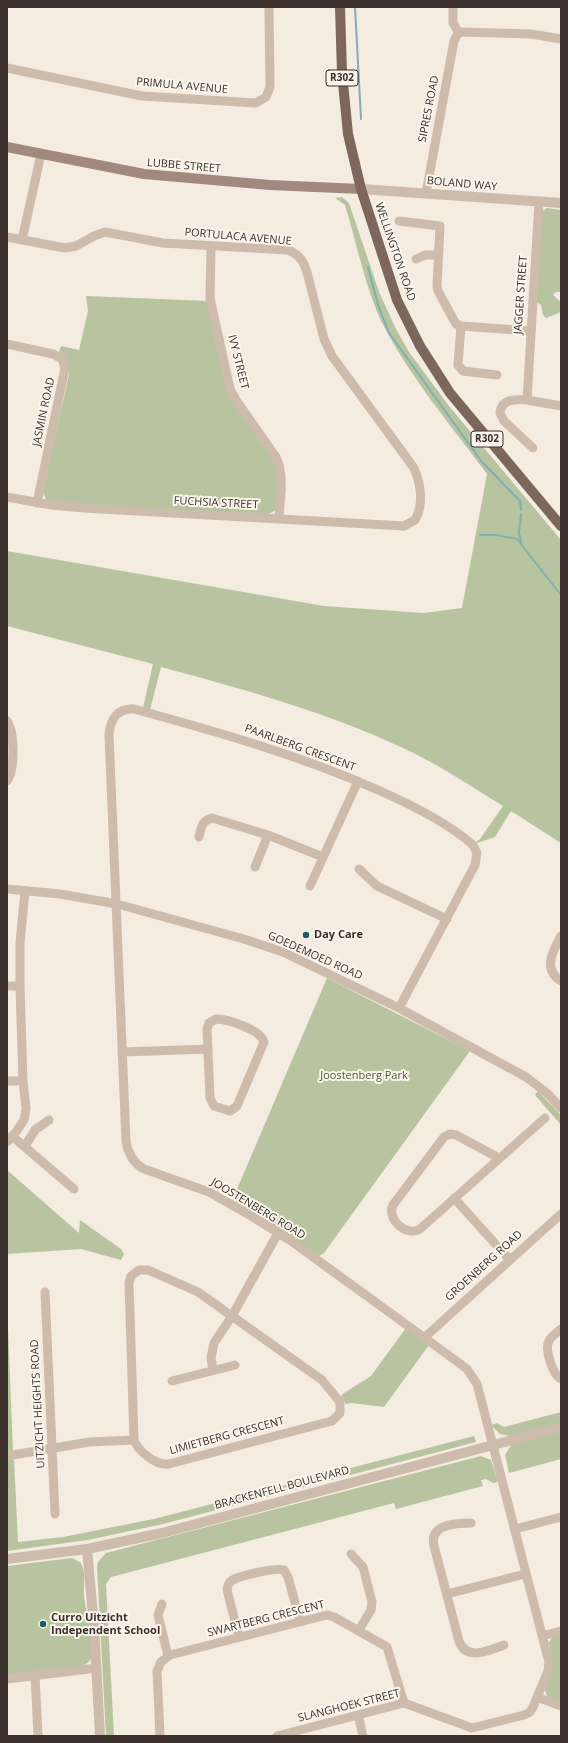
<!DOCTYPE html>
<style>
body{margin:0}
#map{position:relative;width:568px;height:1743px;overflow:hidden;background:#f4ebe1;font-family:"Open Sans",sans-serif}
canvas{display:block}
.frame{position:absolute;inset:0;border:8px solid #3b302b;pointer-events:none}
</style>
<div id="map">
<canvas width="568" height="1743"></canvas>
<div class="frame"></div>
</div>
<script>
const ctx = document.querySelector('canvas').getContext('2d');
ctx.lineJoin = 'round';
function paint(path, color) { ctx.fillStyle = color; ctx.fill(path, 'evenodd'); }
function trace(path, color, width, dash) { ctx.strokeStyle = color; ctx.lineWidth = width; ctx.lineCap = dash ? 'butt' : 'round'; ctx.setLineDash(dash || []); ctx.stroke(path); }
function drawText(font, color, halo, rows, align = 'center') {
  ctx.font = font + ' "Open Sans",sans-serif'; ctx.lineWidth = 4; ctx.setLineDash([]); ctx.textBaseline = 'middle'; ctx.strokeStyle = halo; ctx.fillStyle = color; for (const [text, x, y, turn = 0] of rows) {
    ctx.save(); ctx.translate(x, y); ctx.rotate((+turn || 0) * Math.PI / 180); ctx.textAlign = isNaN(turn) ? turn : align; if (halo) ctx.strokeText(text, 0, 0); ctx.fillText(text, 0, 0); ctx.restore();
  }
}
const green = new Path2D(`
 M342,197l7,6 30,89 17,37 13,23 40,54 112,134v303l-50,-32 -16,26 -18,6 -1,-1 4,-3 23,-33c-33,-20 -65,-42 -100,-58 -77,-36 -160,-59 -242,-81l-11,43 -7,-2 10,-44 -146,-38v-75l317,55 100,7 38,-5 25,-134c-34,-46 -74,-93 -101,-144 -19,-34 -29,-86 -41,-125l-10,-7z
 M547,208l14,2v82h-5l-3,3 8,7v10l-15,6 -3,-3 -2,-10 -6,-4 6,-88z
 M86,296l121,5 19,87 52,79 -2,43 -9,5 -216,-13 -5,-2 -3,-9 26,-117 -6,-19 -4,-3 2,-6 18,4 9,-39z
 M327,978l143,73 -146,202 -5,3 -87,-55z
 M538,1091l23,24v10l-26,-30z
 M7,1170l72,63 1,-13 41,29 3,5 -3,6 -40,-11 -74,5z
 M7,1302l6,149 -6,1z
 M406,1328l23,17 -45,62 -33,-4 -5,1 -5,-8 3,-3 27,-17z
 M561,1412v11l-51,13 -10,-2 -9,-9 6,-2 7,4z
 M561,1431v28l-52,14 -4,-18 6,-10z
 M474,1436l2,6 -313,82 -75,16 -81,11v-91l7,-1 4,83 45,-5 91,-18z
 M481,1456l10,4 7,22 -5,1 -7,-4 -5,1 2,6 -87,23 -2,-6 -283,74 -5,7 8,152h-8l-9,-169 1,-5 8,-9z
 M72,1558l8,4c7,10 3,23 4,34 2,19 11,41 8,59 -1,6 -5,9 -10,11l-75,9v-109z
 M561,1634v68l-14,-6 -2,-6 8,-26 -4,-22 4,-5z`);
const stream = new Path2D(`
 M355,7l6,112
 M368,267l10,38 11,28 93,129 38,39 1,9
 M480,535h16l21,4 44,56
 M521,542l-2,-10 2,-18`);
const minor = new Path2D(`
 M453,7v16l6,10
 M7,68l135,28 114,7 10,-6 4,-10 -1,-80
 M426,193l28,-152 3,-6 4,-3 70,2 30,5
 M539,202l-12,198 34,6
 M399,221l41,5 -3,60 1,5 18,33 5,2 70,5
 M7,237l58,11 11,-2 18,-10 11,-4 58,11 125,7c13,5 17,14 20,26l16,63 8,17 82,112c7,16 10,37 1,52l-11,6 -320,-18 -33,-3 -44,-8
 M22,240l19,-86
 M211,247l-1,51 20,91 6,11 40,57c9,19 4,41 3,61
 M416,259l9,-4h13
 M461,326l-3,39 5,6 34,4
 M7,344l46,10 9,5 3,9 -28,135
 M527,400c-12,-1 -26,-1 -27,13l4,8 29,27
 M7,721c8,12 8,49 0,60
 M199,837c2,-9 3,-17 13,-19l56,17 55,22
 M255,867l13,-32
 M359,869l18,17 70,33
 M310,886l48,-105
 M7,889l53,5 57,10 127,35 39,13 116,56 127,69 21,16 14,15
 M561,936c-8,15 -19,33 0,45
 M7,986h13
 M216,1019c12,0 45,11 48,23l-27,64 -7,5 -16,-5 -4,-8 -3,-69 2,-6z
 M122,1052l86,-3
 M7,1081h16
 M12,1136l62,53
 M7,1142l9,-10 8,-12 2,-11 -3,-28 -3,-95v-43l5,-52
 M25,1146l10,-16 14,-10
 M499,1158l-43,-23 -6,-1 -6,3 -51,68c-7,15 14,32 27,24l125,-111
 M454,1198l55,61
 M139,1270h9l50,22 124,88 18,22v11l-8,8 -163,43c-13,2 -31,-13 -35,-24l-5,-157 2,-7z
 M45,1292l10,222
 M561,1329c-4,4 -10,7 -12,12 -5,8 4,34 12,38
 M425,1337l136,-123
 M213,1370l-2,-12 3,-15 18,-27 46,-83
 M172,1381l63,-16
 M7,1456l82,-14 45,-2
 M471,1523c-15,0 -42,1 -37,23l25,95c7,21 31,9 45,4
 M515,1529l46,-12
 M351,1554l12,13 9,35 -1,8 -12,20
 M447,1594l78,-20
 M162,1604l-4,11 10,41
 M542,1636l19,-5
 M239,1637l-12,-47c1,-4 1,-7 4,-9 7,-5 45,-14 53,-11l4,7 12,44
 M35,1675l3,61
 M7,1679l90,-11
 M537,1697l24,9
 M358,1715l5,21
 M160,1736l-3,-65 4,-9 9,-7 157,-40 7,2 53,30 17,56
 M277,1736l127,-33 68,25 52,-13 6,-3 3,-5 15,-36 1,-9 -72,-278 -10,-15 -12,-9 -161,-117 -46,-29 -39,-22 -65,-23c-11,-6 -16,-15 -18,-28l-17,-407c2,-16 8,-26 25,-25 84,23 165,46 244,81 32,14 69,32 95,55l4,8 -2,12 -76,143`);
const tertiary = new Path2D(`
 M361,189l200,14
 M87,1549l7,77 6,110
 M7,1559l80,-10 75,-16 399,-106`);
const secondary = new Path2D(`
 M7,147l137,27 126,11 91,4`);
const primary = new Path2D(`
 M340,7l2,66 6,61 13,55 36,111 23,46 30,47 111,133`);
const markers = [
 [306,935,4,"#1f5a5e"],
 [43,1624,4,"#1f5a5e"]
];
const shields = [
 [342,78,32],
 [487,439,32]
];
const shieldNames = [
 ["R302",342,78],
 ["R302",487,439]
];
const streetNames = [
 ["PRIMULA AVENUE",182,86,5],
 ["SIPRES ROAD",429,109,-79],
 ["LUBBE STREET",184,166,5],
 ["BOLAND WAY",462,184,5],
 ["PORTULACA AVENUE",238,237,5],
 ["WELLINGTON ROAD",395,252,71],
 ["JAGGER STREET",521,295,-86],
 ["IVY STREET",238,362,76],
 ["JASMIN ROAD",44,412,-78],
 ["FUCHSIA STREET",216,503,3],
 ["PAARLBERG CRESCENT",300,748,20],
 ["GOEDEMOED ROAD",315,956,24],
 ["JOOSTENBERG ROAD",258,1209,31],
 ["GROENBERG ROAD",484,1266,-42],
 ["UITZICHT HEIGHTS ROAD",38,1404,-93],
 ["LIMIETBERG CRESCENT",227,1436,-15],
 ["BRACKENFELL BOULEVARD",282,1488,-15],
 ["SWARTBERG CRESCENT",266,1619,-14],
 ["SLANGHOEK STREET",349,1706,-14]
];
const poiNames = [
 ["Day Care",314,935],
 ["Curro Uitzicht",51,1618],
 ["Independent School",51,1631]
];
const parkNames = [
 ["Joostenberg Park",364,1076]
];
paint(green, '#b8c4a0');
trace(stream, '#7fb0b2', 2);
trace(minor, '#cdbbac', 9);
trace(tertiary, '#cdbbac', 10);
trace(secondary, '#a18a7d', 10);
trace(primary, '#7d675c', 10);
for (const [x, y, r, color] of markers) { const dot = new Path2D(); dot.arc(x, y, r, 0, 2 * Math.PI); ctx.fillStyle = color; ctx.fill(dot); trace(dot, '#fbf5ee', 1.5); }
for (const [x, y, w] of shields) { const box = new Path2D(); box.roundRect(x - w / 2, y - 8, w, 16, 3); ctx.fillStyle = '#fbf5ee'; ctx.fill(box); trace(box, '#3b302b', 1); }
drawText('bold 10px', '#3b302b', null, shieldNames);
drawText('11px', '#3b302b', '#fbf5ee', streetNames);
drawText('bold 11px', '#3b302b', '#fbf5ee', poiNames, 'left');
drawText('11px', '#4a5a2e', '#fbf5ee', parkNames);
</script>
